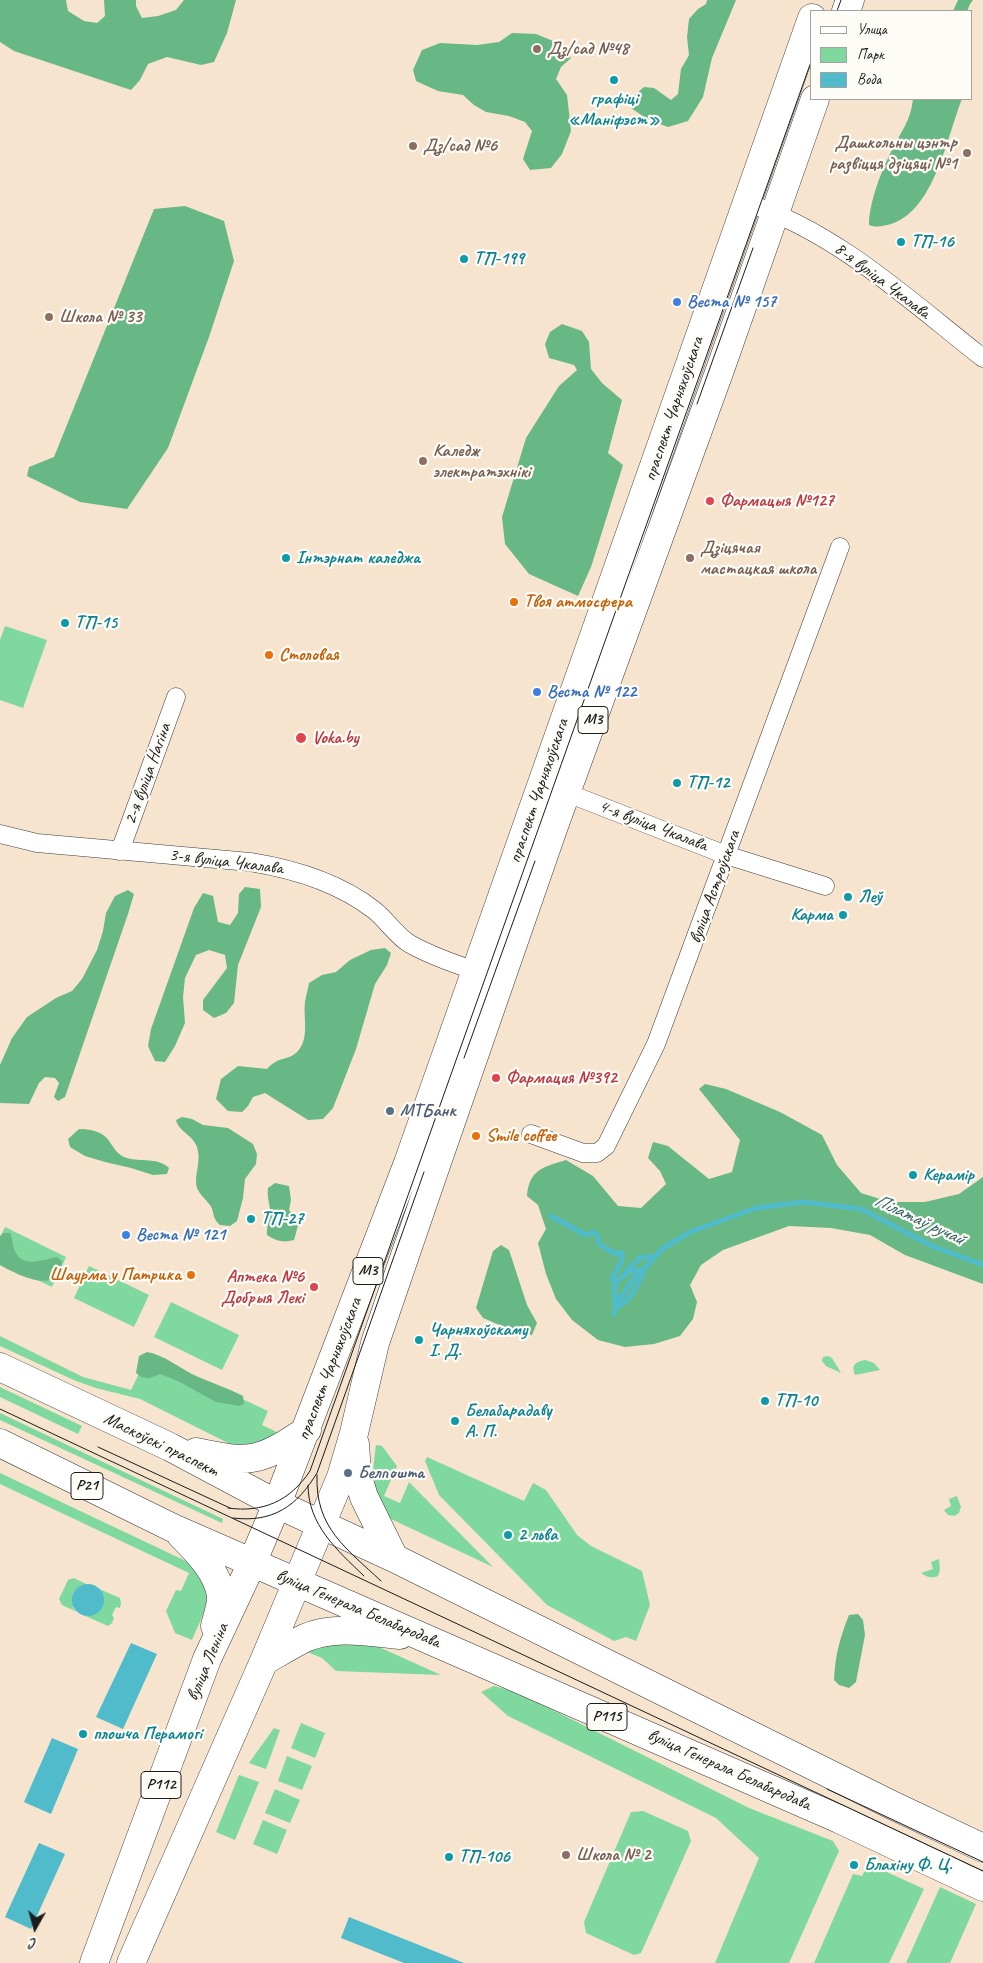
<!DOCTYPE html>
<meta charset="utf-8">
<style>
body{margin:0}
#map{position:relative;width:983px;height:1963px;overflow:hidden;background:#f7e4ce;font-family:Caveat,sans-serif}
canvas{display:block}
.legend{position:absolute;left:810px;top:10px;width:162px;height:90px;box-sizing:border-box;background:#fdfcf7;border:1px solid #a3a29f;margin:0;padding:6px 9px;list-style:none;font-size:15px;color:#1c1c1c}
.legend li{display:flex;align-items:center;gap:10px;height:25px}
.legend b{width:25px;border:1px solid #a3a29f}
.north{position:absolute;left:10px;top:1903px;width:50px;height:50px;-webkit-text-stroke:4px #fdfcf7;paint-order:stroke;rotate:187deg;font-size:14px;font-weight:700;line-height:20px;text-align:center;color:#1c1c1c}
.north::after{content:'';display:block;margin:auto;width:18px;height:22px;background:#1c1c1c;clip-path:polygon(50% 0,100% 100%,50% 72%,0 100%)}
</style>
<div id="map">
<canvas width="983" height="1963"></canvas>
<ul class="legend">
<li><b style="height:6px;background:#fff"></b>Улица</li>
<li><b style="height:14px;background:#7fd89e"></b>Парк</li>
<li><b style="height:14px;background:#4fbbcb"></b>Вода</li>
</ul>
<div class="north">С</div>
</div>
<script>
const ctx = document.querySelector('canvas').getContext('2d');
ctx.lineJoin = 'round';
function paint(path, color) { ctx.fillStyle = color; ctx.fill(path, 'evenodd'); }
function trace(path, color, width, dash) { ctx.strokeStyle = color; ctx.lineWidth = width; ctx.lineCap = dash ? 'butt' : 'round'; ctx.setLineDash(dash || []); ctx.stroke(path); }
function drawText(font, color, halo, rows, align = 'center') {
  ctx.font = font + ' Caveat,sans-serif'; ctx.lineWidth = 4.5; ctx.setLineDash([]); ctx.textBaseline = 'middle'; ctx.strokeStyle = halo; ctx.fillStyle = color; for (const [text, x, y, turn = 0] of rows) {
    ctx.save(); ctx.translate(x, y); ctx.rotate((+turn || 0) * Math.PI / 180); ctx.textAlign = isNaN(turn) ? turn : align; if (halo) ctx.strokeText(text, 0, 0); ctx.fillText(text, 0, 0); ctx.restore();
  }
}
const green = new Path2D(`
 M5,626l42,14 -24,68 -23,-8v-60z
 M5,1227l61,30 -14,30 -52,-25v-25z
 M89,1266l60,29 -15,32 -60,-29z
 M171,1302l68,33 -17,35 -68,-33z
 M0,1336l83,41 48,13 17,-35 120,56 -6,14 21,10 -11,9 -36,3 -96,-48 -44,-11 -20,-7 -76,-35z
 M828,1356l4,2 9,15 -15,-7 -4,-5 1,-4z
 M865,1360l9,3 6,7 -25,5c-4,-10 0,-13 10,-15z
 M0,1387l82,39 -4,8 -78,-37z
 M0,1413l223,106 -1,4 -222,-103z
 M376,1445l6,1 15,20 -13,30 16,7 9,-21 84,85 -102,-48 -9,-6 -10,-35z
 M427,1457l97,44 9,-18 13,7 31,45 14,11 51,25 8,34 -14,36 -10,-4 -12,4 -67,-36 -108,-110 -14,-34z
 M0,1473l190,90c4,4 11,10 14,15 9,22 -4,43 -12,62l-17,-7 -9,-22 10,-21 5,1 8,-18 -189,-89z
 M957,1496l4,11 -2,6 -5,3 -6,-1 -4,-5 7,-4 -2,-7z
 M939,1559l1,11 -2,6c-7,3 -11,1 -17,-3l12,-4 -2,-7z
 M74,1578l14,7h-5l-10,23 4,4 -15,-7 -3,-6 9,-19z
 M97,1588l23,10 1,5 -1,5 -4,-1 -4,8 2,3 -2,5 -4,3 -25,-11 5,1 15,-11v-10z
 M370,1643l71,32 -105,-4 -14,-13 -17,-7 4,-6z
 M494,1686l25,7 230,115 84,33 6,10 -50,112h-74l44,-105 -43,-40 -208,-102 -27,-24z
 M301,1723l24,10 -10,25 -24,-10z
 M274,1728l6,2 -14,39 -17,-6z
 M287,1756l25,10 -10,24 -24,-9z
 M239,1775l20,7 -24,58 -19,-8z
 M275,1789l25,11 -10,23 -25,-10z
 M643,1811l45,20 3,10 -50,112 -7,2 -48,-22 -2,-11 47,-110z
 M263,1820l24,10 -10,24 -24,-10z
 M869,1864l55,25 -35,74h-75l39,-89 9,2z
 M940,1887l36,17 -26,59h-44z`);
const forest = new Path2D(`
 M0,0h66l2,11 16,10 13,2 8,-7 -1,-16h32v6l6,12 16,-2 18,-6 8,-10h52l-9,33 -13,29 -13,3 -34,-8 -19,7 -8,16 -9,10 -117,-39 -14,-9z
 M707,0h29l-24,58 -9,39 -15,24 -20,6 -21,-8 -16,-11 -2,-8 15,-13 10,1 17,12 7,-6 3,-25 8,-14 -2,-18 2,-18 9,-10 8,-5z
 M958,0h15l-3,4 -3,7h-14z
 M512,33l24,1 27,11 8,13 -10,9 -5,12 11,16 4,36 -9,23 -11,14 -21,2 -7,-11 9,-28 -7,-9 -16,-6 -23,-4 -12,-7 -11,-10 -25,-4 -22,-10 -3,-11 9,-20 18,-7 37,2 22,-3z
 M913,99h49c-15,37 -27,111 -71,125 -9,2 -13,4 -22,1 0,-23 13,-56 24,-77 10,-20 17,-26 20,-49z
 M185,206l39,15 10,40 -25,76 -41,111 -41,61 -47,-7 -53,-26 2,-9 25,-10 100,-248z
 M562,324l20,7 7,11 2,27 11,14 20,17 -14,53 15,12 -32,102 -13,29 -49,-22 -24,-30 -3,-27 24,-79 33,-52 18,-16 -3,-5 -25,-7 -4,-14 5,-12z
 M245,887l15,2 1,18 -23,58 -4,38 -8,10 -12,5 -11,-8v-10l24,-32 -2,-13 -16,-5 -13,5 -11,23 -2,19 2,26 -10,23 -10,16 -10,-1 -7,-15 3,-17 43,-121 9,-15 10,3 5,26 12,3 8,-12 1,-19z
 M128,890l6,4 -6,20 -63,183 -7,4 -4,-4 5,-14 -4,-5 -10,-1 -6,6 -10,21 -29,-1v-38l12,-27 15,-21 29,-19 16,-7 10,-12 15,-29 6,-19 3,-18 9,-17z
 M385,948l6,5 -4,12 -12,19 -19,65 -23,59 -10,11 -15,1 -43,-27 -12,4 -5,9 -6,6 -14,-1 -12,-12 5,-20 17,-13 29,3c11,-13 21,-8 30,-17 13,-13 6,-34 8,-50 1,-6 3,-13 4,-19l13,-8 14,-3 14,-12 21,-10z
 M705,1084l21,5 54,23 42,23 15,30 24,28 29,9h35l34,-8 24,-17v107l-78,-29 -35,-20 -39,-7 -42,-2 -66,24 -22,15 -11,20 7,17 -4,17 -13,17 -26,8 -29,3 -27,-7 -26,-20 -16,-21 -10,-25 -8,-31 8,-14 -8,-24 -11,-9c2,-27 17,-29 39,-36l27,16 25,30 23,2 25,-24 -6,-13 -12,-13 5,-16 15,4 41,33 23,-7 8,-32 -41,-51z
 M182,1117l10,2 11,6 25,3 25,16 4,10 -1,10 -11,15 -2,19 -6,23 -7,5 -10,-1c-9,-8 -5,-13 -10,-20 -6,-8 -14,-13 -14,-23 0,-12 5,-22 1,-35 -4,-12 -18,-15 -21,-27z
 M79,1129c37,0 28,23 48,29 14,4 30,-1 42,10l-2,6 -14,1 -22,-7 -26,-6 -20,-6 -15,-9 -2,-8z
 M275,1183l14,3 2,14 -2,10 10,12 -5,18c-11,3 -18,1 -27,-5 -1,-9 4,-17 3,-26 -1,-7 -3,-13 -2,-21z
 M4,1233h6c3,5 2,11 4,16 7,20 27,11 43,8l5,4c-1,36 -44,14 -62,4v-29z
 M501,1245l8,5 18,55 10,18 -5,12 -11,-1 -38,-16 -7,-10 17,-57z
 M147,1352c18,3 32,16 49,24 16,7 32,12 47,20l1,8 -4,2 -24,-4 -38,-21 -18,-7c-9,4 -15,7 -24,-1l3,-17z
 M858,1614l5,6 2,15 -9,47 -7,6 -10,-3 -5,-5c1,-25 6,-42 15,-65z`);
const water = new Path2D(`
 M72 1600a16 16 0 1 1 32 0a16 16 0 1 1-32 0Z
 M131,1643l26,11 -34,75 -27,-12z
 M52,1738l26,11 -27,65 -27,-12z
 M39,1843l26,11 -34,75 -26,-12z
 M349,1917l115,46h-60l-63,-25z`);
const stream = new Path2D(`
 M551,1216l35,19 7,-3 4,3 2,9 16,10 4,-2 3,2v6l-10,19 4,4
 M626,1271l15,-14h13
 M639,1271l-6,-2c-21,14 -20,14 -17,39 15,-8 23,-23 28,-39
 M614,1314l3,-11 21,-31 6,-3 18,-20 28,-17 66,-24 47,-6 58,7 71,37 51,19`);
const minor = new Path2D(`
 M747,203c90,29 163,98 236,155
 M557,789l169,66 99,31
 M0,834l37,9 213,19c44,7 88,20 124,48 13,10 22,26 36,34 23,13 50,22 75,30
 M120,851l56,-154
 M531,1134l52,19h14l9,-7 50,-102 184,-497`);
const primary = new Path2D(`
 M846,11l4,-11
 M0,1367l170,80 107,57 117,54 498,247 91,43
 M0,1443l173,85 666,291 144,68
 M355,1444l2,30 7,23 30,61
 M196,1452c55,12 64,10 111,-22
 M181,1535c16,16 39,39 40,63 0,9 -4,19 -6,28
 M264,1661c14,-8 27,-16 41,-23 29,-13 65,-6 95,-3
 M94,1963l113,-304 45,-96 25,-59 131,-341 404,-1145
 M131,1963l133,-302 77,-184 13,-44 21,-90 59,-172 120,-345 167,-459 94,-268`);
const tram = new Path2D(`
 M837,11l4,-11
 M697,404l56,-156
 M464,1058l71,-197
 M0,1409l983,462
 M98,1447l132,61
 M317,1475c-2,53 29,73 64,106
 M308,1485c0,40 29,65 56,91
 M228,1508c35,5 62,-7 82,-37l502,-1412
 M233,1518c40,5 64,-12 84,-45l107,-301
 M827,1789l156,73`);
const markers = [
 [537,49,5,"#8d6e63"],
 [614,80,5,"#0f9aa8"],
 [413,146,5,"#8d6e63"],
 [967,153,5,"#8d6e63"],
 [901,242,5,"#0f9aa8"],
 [464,259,5,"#0f9aa8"],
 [677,302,5,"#3f7fe0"],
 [49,317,5,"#8d6e63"],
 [423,461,5,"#8d6e63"],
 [710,501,5,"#e0444e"],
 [286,558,5,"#0f9aa8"],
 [690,558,5,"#8d6e63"],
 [514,602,5,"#e8710a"],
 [65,623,5,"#0f9aa8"],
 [269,655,5,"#e8710a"],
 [537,692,5,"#3f7fe0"],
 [301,738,6,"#e0444e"],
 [677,783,5,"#0f9aa8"],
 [848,897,5,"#0f9aa8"],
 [843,915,5,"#0f9aa8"],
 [496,1078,5,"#e0444e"],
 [390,1111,5,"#5c6f8a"],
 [476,1136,5,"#e8710a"],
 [913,1175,5,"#0f9aa8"],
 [251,1219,5,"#0f9aa8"],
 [126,1235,5,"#3f7fe0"],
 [191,1275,5,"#e8710a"],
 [314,1287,5,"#e0444e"],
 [419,1340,5,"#0f9aa8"],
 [765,1401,5,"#0f9aa8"],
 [455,1421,5,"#0f9aa8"],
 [348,1473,5,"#5c6f8a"],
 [508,1535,5,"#0f9aa8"],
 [83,1734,5,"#0f9aa8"],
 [566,1855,5,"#8d6e63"],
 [449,1857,5,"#0f9aa8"],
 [854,1865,5,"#0f9aa8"]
];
const shields = [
 [593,720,30],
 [368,1271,30],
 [87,1486,32],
 [607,1717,40],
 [161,1785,40]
];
const shieldNames = [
 ["М3",593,720],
 ["М3",368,1271],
 ["Р21",87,1486],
 ["Р115",607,1717],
 ["Р112",161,1785]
];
const educationNames = [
 ["Дз/сад №48",547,49],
 ["Дашкольны цэнтр",957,143,"right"],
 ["развіцця дзіцяці №1",957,164,"right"],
 ["Дз/сад №6",423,146],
 ["Школа № 33",59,317],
 ["Каледж",433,451],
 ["электратэхнікі",433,472],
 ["Дзіцячая",700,548],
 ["мастацкая школа",700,569],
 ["Школа № 2",576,1855]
];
const cultureNames = [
 ["графіці",614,99,"center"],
 ["«Маніфэст»",614,120,"center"],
 ["ТП-16",911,242],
 ["ТП-199",474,259],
 ["Інтэрнат каледжа",296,558],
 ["ТП-15",75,623],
 ["ТП-12",687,783],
 ["Леў",858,897],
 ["Карма",833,915,"right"],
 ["Керамір",923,1175],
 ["ТП-27",261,1219],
 ["Чарняхоўскаму",429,1330],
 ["І. Д.",429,1351],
 ["ТП-10",775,1401],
 ["Белабарадаву",465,1411],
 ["А. П.",465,1432],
 ["2 льва",518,1535],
 ["плошча Перамогі",93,1734],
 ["ТП-106",459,1857],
 ["Блахіну Ф. Ц.",864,1865]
];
const streetNames = [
 ["8-я вуліца Чкалава",882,281,37],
 ["праспект Чарняхоўскага",674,409,-71],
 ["2-я вуліца Нагіна",148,774,-70],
 ["праспект Чарняхоўскага",539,791,-71],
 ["4-я вуліца Чкалава",653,826,21],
 ["3-я вуліца Чкалава",226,862,7],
 ["вуліца Астроўскага",715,887,-70],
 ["праспект Чарняхоўскага",330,1369,-69],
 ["Маскоўскі праспект",161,1445,26],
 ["вуліца Генерала Белабародава",358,1609,23],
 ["вуліца Леніна",208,1662,-67],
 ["вуліца Генерала Белабародава",729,1770,24]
];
const shopNames = [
 ["Веста № 157",687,302],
 ["Веста № 122",547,692],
 ["Веста № 121",136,1235]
];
const healthNames = [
 ["Фармацыя №127",720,501],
 ["Voka.by",312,738],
 ["Фармация №392",506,1078],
 ["Аптека №6",304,1277,"right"],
 ["Добрыя Лекі",304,1298,"right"]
];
const foodNames = [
 ["Твоя атмосфера",524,602],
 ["Столовая",279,655],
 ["Smile coffee",486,1136],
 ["Шаурма у Патрика",181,1275,"right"]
];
const serviceNames = [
 ["МТБанк",400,1111],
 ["Белпошта",358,1473]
];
const waterNames = [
 ["Пілатаў ручай",919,1220,25]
];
paint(green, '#7fd89e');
paint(forest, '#67b885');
paint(water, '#4fbbcb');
trace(stream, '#4fbbcb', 5);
trace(minor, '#3d3a37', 19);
trace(primary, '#3d3a37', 29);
trace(minor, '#fff', 18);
trace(primary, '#fff', 28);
trace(tram, '#1c1c1c', 1);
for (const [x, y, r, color] of markers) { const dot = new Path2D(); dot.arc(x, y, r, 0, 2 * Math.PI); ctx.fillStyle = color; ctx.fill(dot); trace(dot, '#fdfcf7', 2); }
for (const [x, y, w] of shields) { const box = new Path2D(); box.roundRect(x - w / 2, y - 13.5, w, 27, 4); ctx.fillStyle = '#fdfcf7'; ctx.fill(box); trace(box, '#1c1c1c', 1); }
drawText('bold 16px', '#1c1c1c', null, shieldNames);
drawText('bold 18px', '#785e54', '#fdfcf7', educationNames, 'left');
drawText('bold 18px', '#0d838f', '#fdfcf7', cultureNames, 'left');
drawText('18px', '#1c1c1c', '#fdfcf7', streetNames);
drawText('bold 18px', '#366cbe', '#fdfcf7', shopNames, 'left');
drawText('bold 18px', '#be3a42', '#fdfcf7', healthNames, 'left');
drawText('bold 18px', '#c56008', '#fdfcf7', foodNames, 'left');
drawText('bold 18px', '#4e5e75', '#fdfcf7', serviceNames, 'left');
drawText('italic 19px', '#305c62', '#fdfcf7', waterNames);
</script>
